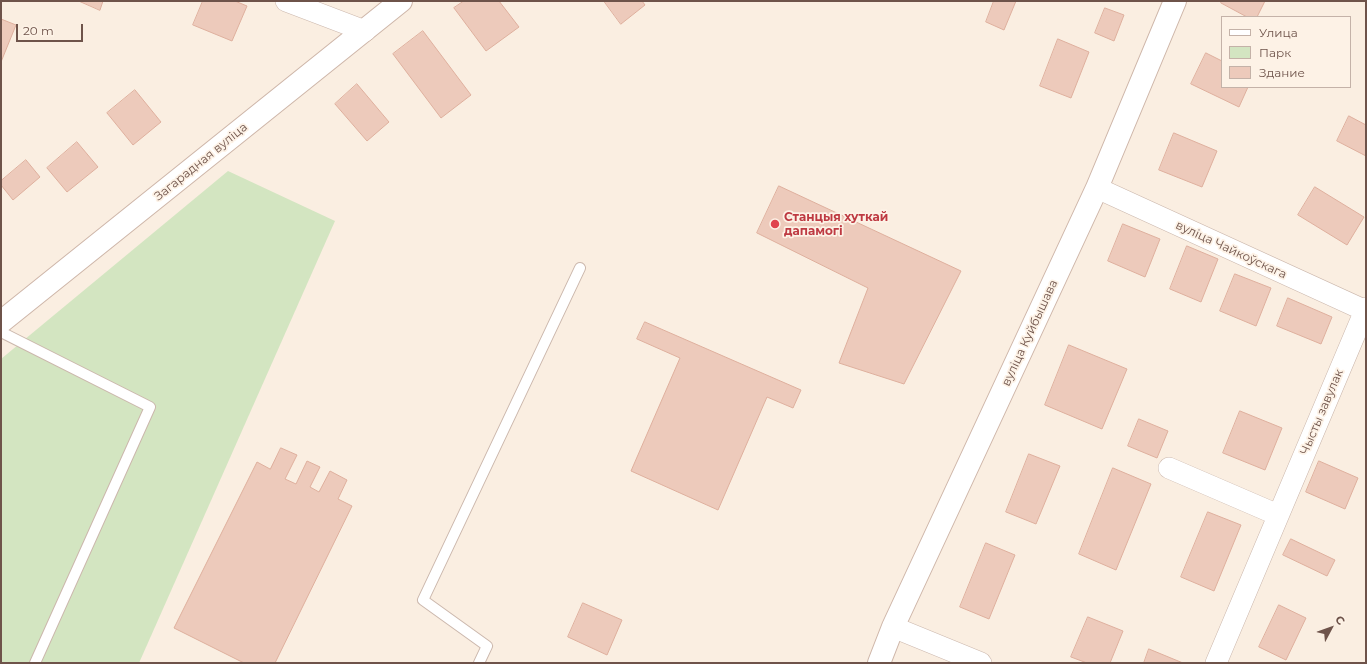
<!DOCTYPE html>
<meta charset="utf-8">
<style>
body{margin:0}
#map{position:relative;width:1367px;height:664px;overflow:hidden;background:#faeee1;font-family:Montserrat,sans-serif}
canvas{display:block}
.frame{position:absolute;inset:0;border:2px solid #6e534a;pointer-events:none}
.legend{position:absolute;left:1221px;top:16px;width:130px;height:72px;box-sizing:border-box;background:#fdf2e6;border:1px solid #c4b2a8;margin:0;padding:5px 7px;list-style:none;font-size:12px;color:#6e534a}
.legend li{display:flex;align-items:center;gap:8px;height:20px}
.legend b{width:20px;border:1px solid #c4b2a8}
.north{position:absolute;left:1311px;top:608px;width:40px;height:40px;-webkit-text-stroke:3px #fdf2e6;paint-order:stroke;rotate:49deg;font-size:11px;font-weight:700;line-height:16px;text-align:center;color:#6e534a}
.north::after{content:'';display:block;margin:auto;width:14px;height:18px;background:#6e534a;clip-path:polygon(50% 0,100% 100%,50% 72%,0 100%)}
.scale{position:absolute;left:16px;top:24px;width:67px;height:18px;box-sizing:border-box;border:2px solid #6e534a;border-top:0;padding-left:5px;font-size:12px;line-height:14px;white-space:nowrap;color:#6e534a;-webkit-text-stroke:3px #fdf2e6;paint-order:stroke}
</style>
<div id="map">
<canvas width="1367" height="664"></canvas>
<div class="frame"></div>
<ul class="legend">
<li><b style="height:5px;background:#fff"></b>Улица</li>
<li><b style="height:11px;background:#d3e5c1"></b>Парк</li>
<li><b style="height:11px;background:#edcabb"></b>Здание</li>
</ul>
<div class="north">С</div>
<div class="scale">20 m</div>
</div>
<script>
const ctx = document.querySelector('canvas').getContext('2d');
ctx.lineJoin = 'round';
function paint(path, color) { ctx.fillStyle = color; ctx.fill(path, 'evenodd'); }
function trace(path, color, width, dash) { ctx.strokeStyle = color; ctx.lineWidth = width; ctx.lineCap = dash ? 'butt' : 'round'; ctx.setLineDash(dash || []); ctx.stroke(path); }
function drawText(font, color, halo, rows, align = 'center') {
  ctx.font = font + ' Montserrat,sans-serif'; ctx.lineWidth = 3.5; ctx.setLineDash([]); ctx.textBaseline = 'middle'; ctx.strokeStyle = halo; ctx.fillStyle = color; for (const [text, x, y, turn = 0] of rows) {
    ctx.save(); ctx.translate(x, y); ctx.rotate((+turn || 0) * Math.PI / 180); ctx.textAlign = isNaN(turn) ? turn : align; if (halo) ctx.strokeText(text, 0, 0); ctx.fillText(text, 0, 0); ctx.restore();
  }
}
const green = new Path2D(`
 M228,171l107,50 -196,442h-138v-304z`);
const building = new Path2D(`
 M79,1h24l-3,9z
 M203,1h32l12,5 -15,35 -39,-16z
 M464,1h35l20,26 -33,24 -32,-43z
 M604,1h38l3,4 -24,19z
 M994,1h22l-12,29 -18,-8z
 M1222,1h43l-8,16h-10l-26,-14z
 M1105,8l19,7 -10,26 -19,-8z
 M1,19l15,6 -15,37z
 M423,31l48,64 -30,23 -48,-64z
 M1058,39l31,13 -18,46 -31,-12z
 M1206,53l16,8v26h26l-9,20 -48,-23z
 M357,84l32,38 -22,19 -32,-37z
 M135,90l26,32 -28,23 -26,-32z
 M1349,116l17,9v31l-29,-15z
 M1174,133l43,18 -15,36 -43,-17z
 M77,142l21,25 -31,25 -20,-24z
 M26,160l14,17 -27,23 -12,-15v-4z
 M779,186l182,85 -57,113 -65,-21 29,-75 -111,-55z
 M1315,187l49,30 -17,28 -49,-30z
 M1123,224l37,15 -15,38 -37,-16z
 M1187,246l31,13 -17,43 -31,-13z
 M1235,274l36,14 -15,38 -36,-15z
 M1288,298l44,19 -11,27 -44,-18z
 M645,322l156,68 -8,18 -26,-11 -49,113 -87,-39 49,-113 -43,-19z
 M1069,345l58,24 -25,60 -57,-24z
 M1240,411l42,17 -17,42 -42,-17z
 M1139,419l29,12 -11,27 -29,-12z
 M281,448l16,7 -12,24 11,5 11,-23 13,6 -10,20 9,5 11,-21 17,9 -9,19 14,7 -77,157h-31l-70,-35 83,-166 13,7z
 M1029,454l31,12 -24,58 -30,-12z
 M1319,461l39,17 -13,31 -39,-17z
 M1113,468l38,16 -35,86 -37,-16z
 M1208,512l33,13 -27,66 -33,-14z
 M1291,539l44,21 -8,16 -44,-21z
 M986,543l29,12 -26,64 -29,-12z
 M583,603l39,17 -15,35 -39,-18z
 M1279,605l27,13 -20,42 -27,-13z
 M1088,617l35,14 -13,32h-23l-16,-6z
 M1149,649l34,14h-39z`);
const lane = new Path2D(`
 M1,332l149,75 -115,256
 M479,663l8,-17 -64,-46 157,-332`);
const street = new Path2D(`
 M286,1l79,30
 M1097,188l269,123
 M1169,468l109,47
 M893,627l88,36
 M1216,663l150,-355`);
const secondary = new Path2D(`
 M1,322l400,-321
 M879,663l14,-36 204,-439 78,-187`);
const markers = [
 [775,224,5,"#e0444e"]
];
const streetNames = [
 ["Загарадная вуліца",201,162,-39],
 ["вуліца Чайкоўскага",1231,250,25],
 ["вуліца Куйбышава",1030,333,-65],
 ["Чысты завулак",1322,412,-67]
];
const healthNames = [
 ["Станцыя хуткай",784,217],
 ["дапамогі",784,231]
];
paint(green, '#d3e5c1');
paint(building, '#edcabb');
trace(building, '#deaf9d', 1);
trace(lane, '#cbb7ac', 12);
trace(street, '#cbb7ac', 22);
trace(secondary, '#ceb6a9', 24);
trace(lane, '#fff', 10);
trace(street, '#fff', 21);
trace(secondary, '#fff', 22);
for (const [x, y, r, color] of markers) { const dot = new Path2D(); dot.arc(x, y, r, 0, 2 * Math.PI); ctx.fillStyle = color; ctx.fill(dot); trace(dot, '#fdf2e6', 1.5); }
drawText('12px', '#6e534a', '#fdf2e6', streetNames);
drawText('bold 12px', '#be3a42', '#fdf2e6', healthNames, 'left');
</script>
